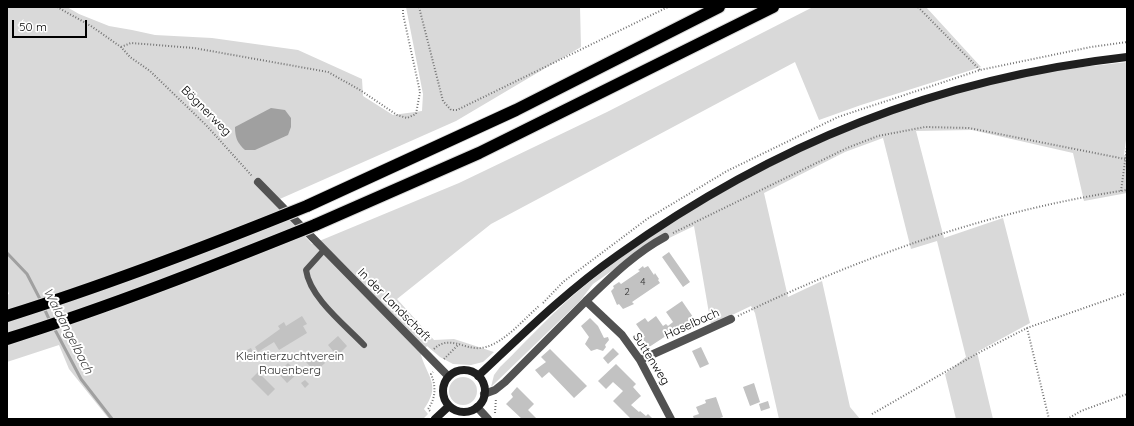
<!DOCTYPE html>
<meta charset="utf-8">
<style>
body{margin:0}
#map{position:relative;width:1134px;height:426px;overflow:hidden;background:#fff;font-family:Quicksand,sans-serif}
canvas{display:block}
.frame{position:absolute;inset:0;border:8px solid #000;pointer-events:none}
.scale{position:absolute;left:12px;top:20px;width:75px;height:18px;box-sizing:border-box;border:2px solid #000;border-top:0;padding-left:5px;font-size:12px;line-height:14px;white-space:nowrap;color:#000;-webkit-text-stroke:3px #fff;paint-order:stroke}
</style>
<div id="map">
<canvas width="1134" height="426"></canvas>
<div class="frame"></div>
<div class="scale">50 m</div>
</div>
<script>
const ctx = document.querySelector('canvas').getContext('2d');
ctx.lineJoin = 'round';
function paint(path, color) { ctx.fillStyle = color; ctx.fill(path, 'evenodd'); }
function trace(path, color, width, dash) { ctx.strokeStyle = color; ctx.lineWidth = width; ctx.lineCap = dash ? 'butt' : 'round'; ctx.setLineDash(dash || []); ctx.stroke(path); }
function drawText(font, color, halo, rows, align = 'center') {
  ctx.font = font + ' Quicksand,sans-serif'; ctx.lineWidth = 4; ctx.setLineDash([]); ctx.textBaseline = 'middle'; ctx.strokeStyle = halo; ctx.fillStyle = color; for (const [text, x, y, turn = 0] of rows) {
    ctx.save(); ctx.translate(x, y); ctx.rotate((+turn || 0) * Math.PI / 180); ctx.textAlign = isNaN(turn) ? turn : align; if (halo) ctx.strokeText(text, 0, 0); ctx.fillText(text, 0, 0); ctx.restore();
  }
}
const green = new Path2D(`
 M7,7h60l12,7 30,12 23,4 23,5 57,3 86,12 64,29 1,17 30,19 29,-4 1,-17 -17,-87h174l1,40 -125,74 -183,81 39,42 147,-61 148,-71 206,-105h113l55,60 -120,38 -42,15 -24,-58 -304,162 -94,75 37,41 20,-1 40,13 -11,10 -12,3 -18,-1 -13,-7 -13,-11 -6,9c7,23 20,30 3,54l4,5 -5,5h-314l-40,-50 -10,-24 -52,17v-67l2,-1 -2,-6z
 M1127,62v70l-3,23h3v38l-43,8 -11,-48 -101,-23 -56,1 28,107 59,-20 27,105 -53,29 16,67h-37l-11,-45 21,-17 -29,-116 -26,8 -28,-111 -38,14 -81,41 24,104 34,-16 28,126 10,12h-81l-24,-106 -4,-7 -40,19 -17,-99 -29,14 -16,5 -56,39 -13,17 -89,86 3,-12 6,-8c29,-28 56,-59 88,-84 125,-99 280,-174 436,-207 34,-7 69,-10 103,-14z
 M449 391a14 14 0 1 1 28 0a14 14 0 1 1-28 0Z`);
const water = new Path2D(`
 M271,108l14,2 6,8v9l-3,8 -33,15h-10c-8,-7 -10,-13 -10,-23z`);
const stream = new Path2D(`
 M7,253l20,21 14,27
 M43,306l7,15
 M53,326l28,53 31,40`);
const building = new Path2D(`
 M669,252l21,30 -7,5 -21,-30z
 M643,266l1,2 4,-2 6,9 1,-2 4,6 -1,1 2,3 -28,19 2,2 -11,5 -4,-5 -2,1 -6,-14 3,-3 -1,-2 6,-4 2,2 19,-13 -2,-1z
 M682,301l11,16 -19,17 -2,-2 -29,19 -6,-9 8,-5 -9,-13 9,-6 3,4 8,-6 7,10 3,-2 2,2 5,-4 -7,-10z
 M302,316l5,8 -4,2 4,7 -28,17 -5,-8 -16,10 -3,-5 25,-18 -2,-3 6,-4 2,4z
 M590,318l8,8 6,12 4,-1 1,3 -4,5 1,2 -3,4 -6,-2 -6,2 -6,-7 4,-7 -8,-11z
 M338,336l9,10 -10,10 -9,-11z
 M701,347l8,17 -9,4 -8,-17z
 M251,348l4,8 -5,3 -5,-8z
 M613,348l6,6 -11,10 -5,-6z
 M550,349l37,37 -13,12 -25,-26 -7,6 -7,-8 11,-8 -5,-5z
 M316,353l9,10 -10,9 -9,-10z
 M288,363l10,10 -11,10 -9,-10z
 M616,364l20,20 -3,3 8,9 -10,9 8,7 1,-1 6,5 2,-2 5,5h-22l-18,-18 10,-10 -10,-9 -7,7 -8,-8z
 M258,372l17,17 -7,7 -17,-17z
 M305,380l4,4 -4,4 -4,-5z
 M754,383l6,19 -10,4 -7,-19z
 M517,387l17,17 -6,6 8,8 -1,1h-13l-16,-15 7,-7 -2,-3z
 M716,397l7,20 -6,2h-23l-1,-3 6,-2 -3,-7 10,-4 -1,-3z
 M768,401l2,7 -9,3 -2,-7z`);
const path = new Path2D(`
 M57,7l34,19 30,21 9,10 20,14 56,54 46,51
 M419,7l24,94 8,9h6l211,-103
 M918,7l62,63
 M121,47l10,-4 63,5 134,24 32,18 37,25 10,3 9,-4 4,-22 -17,-78v-7
 M1121,191l6,-44
 M673,233l174,-85 31,-12 47,-9 44,1 156,31
 M543,303l20,-21 84,-63 80,-48 111,-54 142,-47 111,-23 36,-5
 M738,316c122,-59 254,-106 389,-126
 M1027,328l22,91
 M434,349c16,-16 33,4 52,-2 20,-6 38,-28 53,-41
 M444,359l15,-15
 M430,411l-2,-2c8,-11 8,-23 3,-35l2,-2
 M495,413l1,-15
 M872,414l108,-62 47,-24 100,-35
 M1067,419l14,-8 46,-17`);
const lane = new Path2D(`
 M324,250l-18,20c4,28 39,55 58,75`);
const street = new Path2D(`
 M258,182l190,194
 M586,301c24,-23 49,-48 79,-64
 M640,360l91,-41
 M484,394l11,-4 10,-8 81,-81 36,34 18,25 31,59
 M477,407l11,12`);
const secondary = new Path2D(`
 M443 391a21 21 0 1 1 42 0a21 21 0 1 1-42 0Z
 M478,376c45,-42 90,-86 140,-121 155,-111 320,-177 509,-198
 M435,419l14,-13`);
const highway = new Path2D(`
 M307,206l209,-96 203,-103
 M315,225l164,-72 294,-146`);
const highwayBridge = new Path2D(`
 M7,316c102,-32 201,-70 300,-110
 M7,339c105,-33 206,-73 308,-114`);
const numberNames = [
 ["4",643,282],
 ["2",627,292]
];
const streetNames = [
 ["Bögnerweg",206,111,45],
 ["In der Landschaft",394,305,45],
 ["Haselbach",692,324,-24],
 ["Suttenweg",651,359,58]
];
const parkNames = [
 ["Kleintierzuchtverein",290,356],
 ["Rauenberg",290,370]
];
const waterNames = [
 ["Waldangelbach",68,331,63]
];
paint(green, '#d9d9d9');
paint(water, '#a0a0a0');
trace(stream, '#a0a0a0', 3);
paint(building, '#c2c2c2');
trace(highway, '#dbdbdb', 14);
trace(path, '#747474', 2, [1, 2]);
trace(lane, '#525252', 6);
trace(street, '#525252', 8);
trace(secondary, '#1f1f1f', 8);
trace(highway, '#000', 12);
trace(highwayBridge, '#dbdbdb', 14, []);
trace(highwayBridge, '#000', 12);
drawText('10px', '#303030', null, numberNames);
drawText('12px', '#000', '#fff', streetNames);
drawText('12px', '#303030', '#fff', parkNames);
drawText('italic 13px', '#414141', '#fff', waterNames);
</script>
